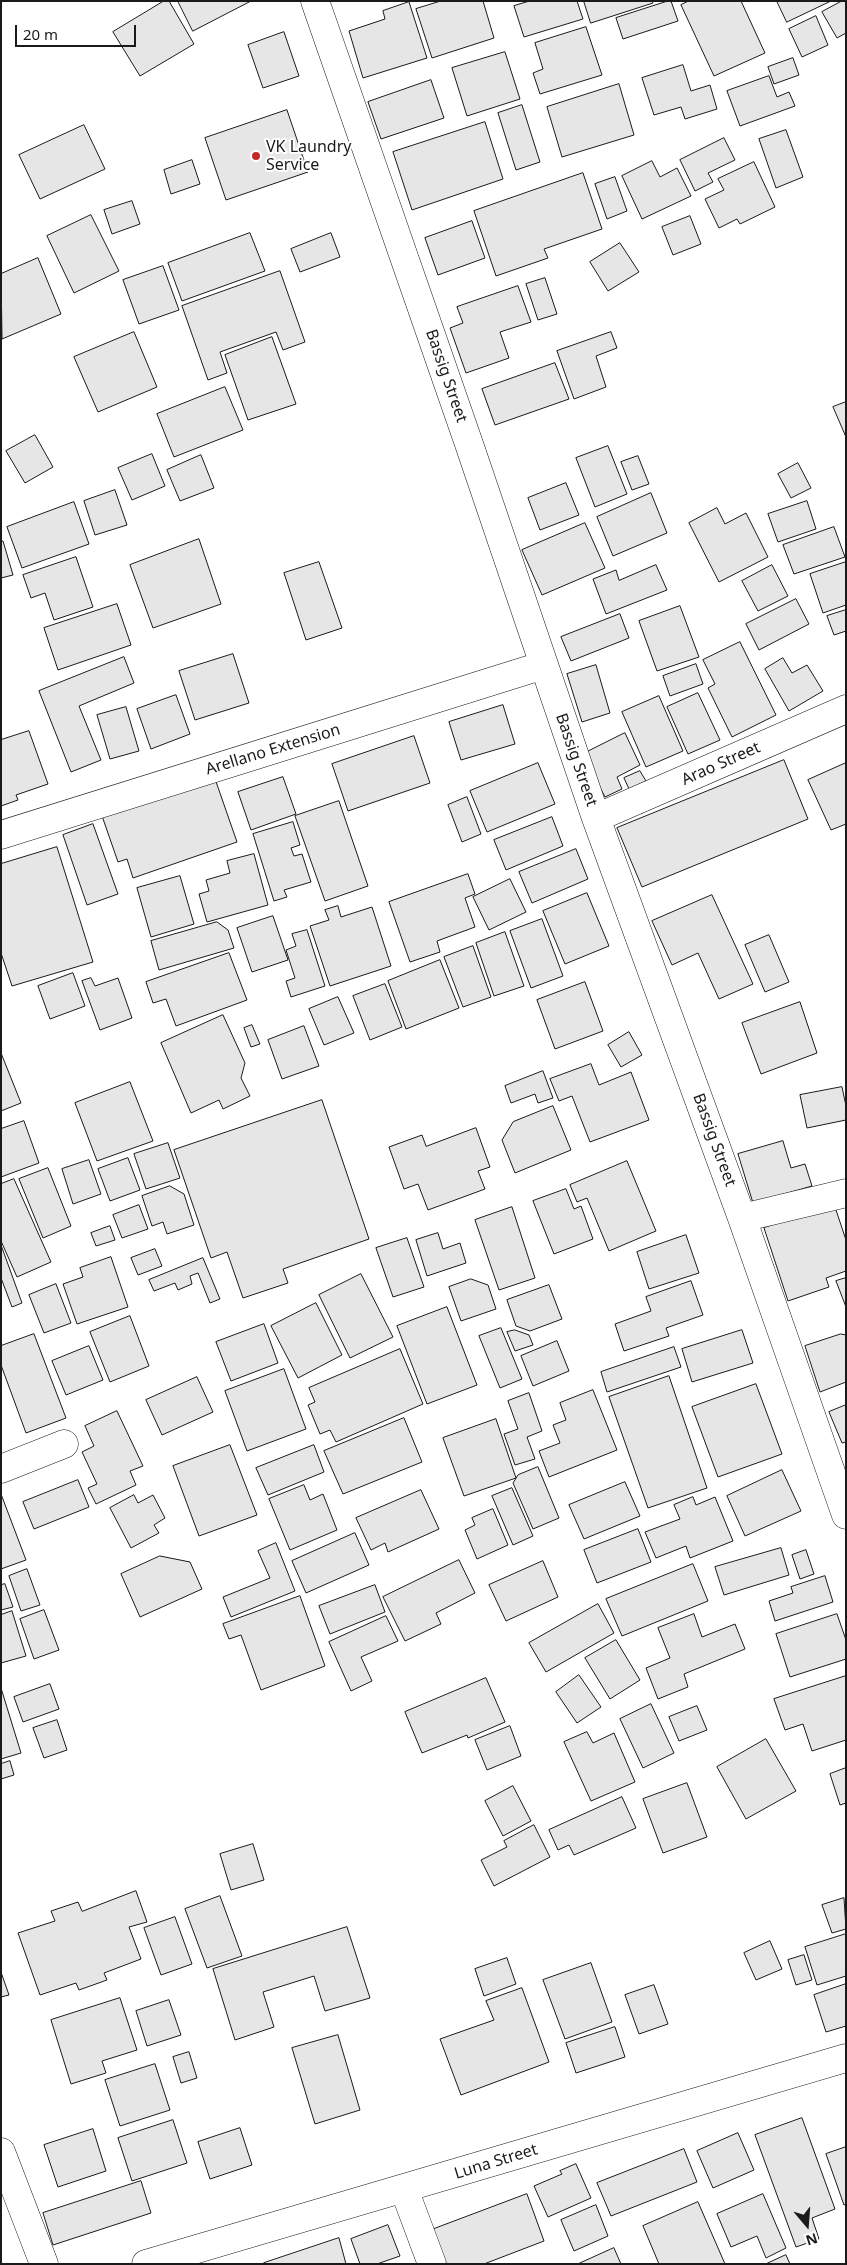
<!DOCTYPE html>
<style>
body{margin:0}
#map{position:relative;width:847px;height:2265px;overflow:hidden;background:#fff;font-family:"Noto Sans",sans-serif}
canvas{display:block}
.frame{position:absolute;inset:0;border:2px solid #1a1a1a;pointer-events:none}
.north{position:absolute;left:782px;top:2200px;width:50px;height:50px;-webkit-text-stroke:4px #fff;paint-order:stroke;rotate:162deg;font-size:14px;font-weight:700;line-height:20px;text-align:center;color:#1a1a1a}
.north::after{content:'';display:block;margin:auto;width:18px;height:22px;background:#1a1a1a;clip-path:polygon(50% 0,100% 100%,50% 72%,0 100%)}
.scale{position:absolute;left:15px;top:25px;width:121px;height:22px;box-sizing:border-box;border:2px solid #1a1a1a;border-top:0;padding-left:6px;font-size:15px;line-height:18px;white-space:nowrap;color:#1a1a1a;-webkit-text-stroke:4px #fff;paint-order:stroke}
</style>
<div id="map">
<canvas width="847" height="2265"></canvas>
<div class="frame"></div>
<div class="north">N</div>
<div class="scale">20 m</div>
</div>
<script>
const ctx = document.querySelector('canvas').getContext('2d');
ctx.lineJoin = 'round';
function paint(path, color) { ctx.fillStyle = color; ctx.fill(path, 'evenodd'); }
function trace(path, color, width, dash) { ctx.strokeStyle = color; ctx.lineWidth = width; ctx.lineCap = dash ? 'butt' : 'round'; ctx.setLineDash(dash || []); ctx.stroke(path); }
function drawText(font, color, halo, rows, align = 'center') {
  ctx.font = font + ' "Noto Sans",sans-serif'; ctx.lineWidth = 4; ctx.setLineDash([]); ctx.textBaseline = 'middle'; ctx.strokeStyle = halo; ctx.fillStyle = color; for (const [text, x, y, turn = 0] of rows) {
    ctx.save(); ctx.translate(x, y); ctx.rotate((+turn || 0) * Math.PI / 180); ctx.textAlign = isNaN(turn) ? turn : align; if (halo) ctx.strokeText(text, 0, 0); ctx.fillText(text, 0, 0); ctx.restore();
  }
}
const building = new Path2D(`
 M164,1h5l25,43 -54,32 -27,-44z
 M178,1h73l-58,30z
 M441,1h42l11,37 -62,20 -16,-49z
 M530,1h47l6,18 -59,18 -10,-31z
 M584,1h68l1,2 -62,20z
 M668,1h3l7,20 -55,18 -7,-21z
 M689,1h52l24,52 -51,23 -33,-71z
 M777,1h54l-44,21z
 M842,1h4v32l-9,5 -15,-26z
 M409,2l18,56 -64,20 -14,-47 36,-12 -2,-8z
 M816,16l12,29 -26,12 -13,-28z
 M586,27l16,48 -62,19 -7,-21 10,-4 -8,-26z
 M284,32l15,44 -36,12 -15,-43z
 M505,52l15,47 -53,17 -15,-48z
 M793,58l6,17 -25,9 -6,-17z
 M683,65l8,26 19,-6 7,24 -32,10 -4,-12 -27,8 -12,-37z
 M769,76l8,21 12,-5 6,14 -55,20 -13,-35z
 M431,80l13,38 -63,21 -13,-37z
 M619,84l15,51 -72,22 -15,-50z
 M522,105l18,57 -24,8 -18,-57z
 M287,110l21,62 -82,28 -21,-62z
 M485,122l18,57 -91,31 -19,-58z
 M84,125l21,44 -65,30 -21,-44z
 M786,130l17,47 -27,11 -17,-49z
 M724,138l11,22 -27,13 5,9 -18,9 -15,-31z
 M192,160l8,24 -29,10 -7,-24z
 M652,161l8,16 17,-9 14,28 -49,23 -20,-43z
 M754,162l21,45 -35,17 -3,-5 -18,9 -14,-29 19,-9 -6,-11z
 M583,173l19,56 -58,20 4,9 -52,18 -22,-65z
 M615,177l12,34 -20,8 -12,-35z
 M132,201l8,23 -28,10 -8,-24z
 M91,215l28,56 -45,22 -27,-57z
 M690,216l11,28 -28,11 -11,-28z
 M472,221l13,37 -47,17 -13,-37z
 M250,233l15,38 -83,30 -14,-38z
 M331,233l9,24 -40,15 -9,-23z
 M620,243l19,29 -31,19 -18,-29z
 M38,258l23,56 -59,25 -1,-65z
 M163,266l16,44 -40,14 -16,-44z
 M280,271l25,71 -22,8 -7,-18 -56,20 7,21 -19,7 -26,-74z
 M545,278l12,36 -19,6 -12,-36z
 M518,286l13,36 -31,10 9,26 -43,15 -16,-45 13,-5 -6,-16z
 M134,332l23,55 -59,25 -24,-55z
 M611,332l6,16 -21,8 10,31 -32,12 -17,-48z
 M272,337l24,67 -48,16 -23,-65z
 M555,363l14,36 -74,26 -13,-36z
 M225,387l18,43 -69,27 -17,-43z
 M846,402v35l-13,-30z
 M35,435l18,32 -28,16 -19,-32z
 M608,446l19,48 -32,13 -19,-49z
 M152,454l13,32 -33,14 -14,-32z
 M201,455l13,33 -34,13 -13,-31z
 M638,456l11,28 -17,6 -11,-28z
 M798,463l13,25 -20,10 -13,-24z
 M566,483l13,32 -39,15 -12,-32z
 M115,490l12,35 -32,10 -11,-34z
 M651,493l16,40 -54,23 -16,-39z
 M807,501l9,28 -38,13 -10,-28z
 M74,502l15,42 -67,24 -15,-41z
 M717,508l8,16 21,-11 22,44 -49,25 -30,-59z
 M585,523l20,45 -63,27 -20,-45z
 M834,527l11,30 -51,17 -11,-29z
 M199,539l22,65 -68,24 -23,-63z
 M1,541h2l10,34 -12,3z
 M76,557l17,50 -39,13 -9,-27 -14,5 -8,-23z
 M319,562l23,66 -36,12 -22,-67z
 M846,562v43l-23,8 -13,-39z
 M656,565l11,25 -61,24 -13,-35 23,-9 3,10z
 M772,565l16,31 -30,15 -16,-30z
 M796,599l13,25 -50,26 -13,-26z
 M117,604l14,41 -73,25 -14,-42z
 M680,606l19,51 -42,14 -18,-50z
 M846,610v21l-12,4 -7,-19z
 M620,614l9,24 -58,23 -10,-24z
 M740,642l36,73 -44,22 -24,-49 7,-4 -12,-24z
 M233,654l16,49 -54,17 -16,-49z
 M124,657l10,26 -55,23 22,54 -30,12 -32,-81z
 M783,658l9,15 15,-8 16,26 -34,20 -24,-42z
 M696,664l7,20 -33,12 -7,-20z
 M596,665l14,48 -28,9 -15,-48z
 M698,693l22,47 -32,14 -21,-47z
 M176,695l14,39 -39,15 -14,-40z
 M659,696l24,55 -37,16 -24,-55z
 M503,705l12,39 -54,16 -12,-38z
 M126,707l13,44 -29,8 -13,-44z
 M29,731l19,53 -32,11 2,5 -17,6v-66z
 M625,733l15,32 -23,12 5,12 -17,8 -22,-43z
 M414,736l16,47 -82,28 -16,-47z
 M784,760l24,59 -166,68 -25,-59z
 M538,763l17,41 -68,28 -17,-41z
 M846,763v61l-15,6 -23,-50z
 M640,771l6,10 -17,8 -5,-11z
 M213,773l24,69 -104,36 -6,-19 -9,3 -17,-49z
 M283,777l13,37 -45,16 -13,-38z
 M467,797l14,37 -19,8 -14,-37z
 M339,801l29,85 -43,15 -30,-85z
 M552,817l11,29 -57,24 -12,-30z
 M293,822l7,23 -9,3 3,8 8,-2 9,28 -27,8 3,7 -13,4 -21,-67z
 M93,824l25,70 -31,11 -24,-70z
 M57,847l36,115 -81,24 -11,-33v-89z
 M576,849l12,30 -56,24 -13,-31z
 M254,854l14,51 -61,17 -8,-28 10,-3 -3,-11 24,-7 -3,-12z
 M468,874l7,20 -10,4 10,29 -38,14 3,11 -30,10 -21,-60z
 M180,876l14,48 -43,13 -14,-49z
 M510,879l16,33 -37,18 -16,-33z
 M587,893l22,53 -44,18 -22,-53z
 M712,895l41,89 -34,15 -21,-46 -26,12 -20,-44z
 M338,906l3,11 31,-10 19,59 -61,20 -20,-60 19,-6 -4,-10z
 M273,916l15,44 -36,12 -15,-44z
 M542,919l21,57 -32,12 -21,-57z
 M217,922l11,8 6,18 -75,22 -8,-29z
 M307,930l18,56 -34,11 -5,-16 9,-3 -9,-28 10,-4 -4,-12z
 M505,932l19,54 -30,10 -18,-53z
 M769,935l20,47 -24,10 -20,-47z
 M473,946l18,51 -28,10 -19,-50z
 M229,953l18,47 -71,26 -10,-27 -13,4 -7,-21z
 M440,960l19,48 -53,21 -18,-48z
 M73,973l12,33 -35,13 -12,-33z
 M91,978l4,8 23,-8 14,40 -32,12 -18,-49z
 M585,982l18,49 -48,18 -18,-49z
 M385,984l17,43 -32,13 -17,-44z
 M338,997l16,36 -30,12 -15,-36z
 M800,1002l17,51 -56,21 -19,-51z
 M223,1015l22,48 -4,15 9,18 -27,13 -4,-9 -28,13 -30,-70z
 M252,1025l8,19 -9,3 -7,-19z
 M304,1026l15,40 -37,13 -14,-39z
 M629,1032l13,23 -21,12 -13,-22z
 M1,1053l20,50 -20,8z
 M591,1064l8,21 32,-13 18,48 -59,22 -18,-46 -13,5 -9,-22z
 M543,1071l10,27 -15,5 -3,-9 -24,9 -6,-17z
 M130,1082l23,59 -56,20 -22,-58z
 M842,1087l4,19v14l-39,8 -7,-33z
 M322,1100l47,139 -86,30 5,14 -45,15 -16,-46 -16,6 -37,-108z
 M553,1106l18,44 -56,23 -13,-33 11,-18z
 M24,1121l15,42 -38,14v-48z
 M476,1128l14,39 -12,4 7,18 -57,21 -10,-26 -14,5 -15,-42 33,-12 4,11z
 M783,1141l8,27 14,-4 7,22 -59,17 -15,-49z
 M168,1143l12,35 -34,11 -12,-35z
 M128,1158l12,32 -30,11 -12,-32z
 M89,1160l12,34 -28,10 -11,-35z
 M627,1161l29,70 -47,20 -22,-53 -10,4 -7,-17z
 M48,1168l23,58 -28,12 -24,-59z
 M14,1179l37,83 -34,15 -16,-36v-57z
 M170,1186l14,8 10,31 -27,9 -4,-12 -11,4 -10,-30z
 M566,1189l8,20 7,-3 12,33 -39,15 -21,-53z
 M834,1204l12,36v31l-20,7 3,9 -41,14 -24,-73z
 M139,1205l9,24 -26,9 -9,-23z
 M512,1207l23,71 -36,12 -24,-70z
 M110,1226l5,14 -19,6 -5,-13z
 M438,1233l5,16 17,-6 6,20 -39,13 -11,-36z
 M686,1235l13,38 -50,16 -12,-37z
 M407,1238l17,49 -31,10 -17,-49z
 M1,1245l21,58 -10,4 -11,-29z
 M155,1249l7,17 -24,9 -7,-17z
 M111,1257l17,50 -51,17 -14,-40 20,-7 -3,-9z
 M203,1258l17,41 -10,4 -12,-30 -8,3 2,8 -14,6 -3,-7 -21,8 -5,-11z
 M361,1274l32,63 -43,21 -31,-63z
 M846,1278v29l-10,-26z
 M471,1279l17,6 8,24 -35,12 -12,-34z
 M691,1281l12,34 -37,13 3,8 -45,15 -9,-27 36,-13 -5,-14z
 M56,1284l15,39 -27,10 -15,-38z
 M549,1285l13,34 -32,12 -14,-5 -9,-26z
 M316,1303l26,52 -44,23 -27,-52z
 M447,1307l30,78 -50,19 -30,-78z
 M130,1316l19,50 -39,16 -20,-50z
 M264,1324l14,39 -47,18 -15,-39z
 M501,1328l21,51 -22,9 -21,-52z
 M515,1330l14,5 4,10 -18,6 -8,-19z
 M742,1330l11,33 -61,19 -10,-33z
 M34,1334l32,84 -40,15 -25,-68v-19z
 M841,1334l5,1v47l-26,10 -15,-46z
 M557,1341l12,30 -36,15 -12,-30z
 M89,1346l14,34 -37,15 -14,-34z
 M674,1347l7,20 -74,25 -6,-20z
 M400,1349l23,55 -87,38 -6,-12 -10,4 -12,-29 7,-3 -6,-14z
 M284,1369l22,60 -59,22 -22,-60z
 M669,1376l38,112 -59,20 -39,-111z
 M197,1377l16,35 -51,23 -16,-35z
 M756,1384l26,70 -64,23 -26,-70z
 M593,1390l24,60 -68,27 -10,-26 21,-8 -7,-18 13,-5 -6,-17z
 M529,1393l13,38 -15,6 8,22 -20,6 -11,-31 14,-5 -10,-28z
 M846,1405v37l-4,1 -13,-31z
 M117,1411l26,55 -13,5 6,14 -40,19 -8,-16 9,-4 -15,-32 12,-6 -9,-20z
 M404,1418l18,44 -79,32 -19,-43z
 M496,1419l20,59 -52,18 -21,-58z
 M230,1445l27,70 -58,21 -26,-70z
 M314,1445l10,27 -56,23 -12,-27z
 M538,1467l21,51 -26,11 -20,-46 5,-8z
 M782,1470l19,41 -56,25 -18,-40z
 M78,1480l11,27 -55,22 -11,-27z
 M625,1482l15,34 -56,23 -15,-34z
 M304,1485l6,15 13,-6 14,36 -47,20 -21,-51z
 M512,1488l21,48 -20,9 -21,-49z
 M421,1490l18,39 -51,23 -3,-9 -14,7 -15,-32z
 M1,1494l25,66 -25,9z
 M134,1495l4,8 15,-8 12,23 -11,7 5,8 -28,15 -21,-40z
 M693,1497l3,8 19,-8 18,44 -43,17 -4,-12 -30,12 -11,-26 35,-13 -6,-14z
 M493,1509l15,36 -31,14 -12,-29 10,-5 -3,-7z
 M638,1529l13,33 -54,21 -13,-33z
 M355,1533l14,32 -63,28 -14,-32z
 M276,1543l19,48 -64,26 -8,-20 47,-19 -12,-27z
 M781,1548l8,27 -65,20 -9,-28z
 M806,1550l8,24 -14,5 -8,-24z
 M160,1556l30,6 12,27 -62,28 -19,-43z
 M459,1560l16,33 -39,20 5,11 -36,17 -22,-44z
 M543,1561l15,36 -52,24 -17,-36z
 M693,1564l15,37 -86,35 -16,-37z
 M27,1569l13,36 -19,6 -12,-35z
 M825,1576l8,26 -58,19 -6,-20 24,-8 -2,-6z
 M5,1584l8,23 -12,3v-25z
 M375,1585l10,27 -55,22 -11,-28z
 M300,1596l25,70 -64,24 -20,-55 -12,4 -6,-15z
 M598,1604l16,29 -68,39 -17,-29z
 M44,1610l15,40 -25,9 -14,-40z
 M12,1611l14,45 -25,7v-48z
 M694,1614l8,23 33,-13 10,25 -61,25 4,13 -30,12 -12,-31 24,-10 -12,-30z
 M837,1614l9,26v19l-56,18 -14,-43z
 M386,1616l12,25 -37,16 11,24 -21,10 -22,-49z
 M616,1640l24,40 -30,19 -25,-41z
 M579,1675l22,32 -24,16 -21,-31z
 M846,1676v64l-34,11 -9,-27 -18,6 -11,-31z
 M486,1678l19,44 -37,16 -1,-3 -45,18 -17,-41z
 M50,1684l9,25 -36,13 -9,-25z
 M1,1688l20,65 -20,6z
 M651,1704l23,49 -31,15 -23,-49z
 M697,1706l10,24 -28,11 -10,-24z
 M57,1720l10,30 -23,8 -11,-30z
 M510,1726l11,30 -34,14 -12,-30z
 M587,1732l6,11 21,-10 21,49 -44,19 -27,-59z
 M766,1739l30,52 -50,28 -29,-52z
 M10,1761l4,14 -13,4v-15z
 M846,1768v35l-6,2 -10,-31z
 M687,1783l20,54 -44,16 -20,-54z
 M513,1786l18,35 -28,15 -18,-35z
 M622,1797l14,31 -62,27 -5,-10 -11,5 -9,-20z
 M534,1825l16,32 -56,29 -13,-26 26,-13 -3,-6z
 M253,1844l11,36 -33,10 -11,-36z
 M136,1891l11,31 -18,5 12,32 -37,14 3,7 -28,10 -3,-7 -36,12 -22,-62 37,-12 -4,-10 27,-9 4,9z
 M220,1896l22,60 -35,12 -22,-59z
 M844,1898l2,31 -14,4 -10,-28z
 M175,1917l17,47 -31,11 -17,-47z
 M347,1927l23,71 -45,13 -11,-35 -51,16 11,35 -39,13 -22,-71z
 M846,1934v42l-29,9 -12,-38z
 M770,1941l12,28 -26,11 -12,-27z
 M804,1955l8,25 -16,5 -8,-25z
 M507,1958l9,26 -32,12 -9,-27z
 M591,1963l21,59 -47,17 -22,-59z
 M1,1972l8,23 -8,2z
 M846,1984v42l-20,6 -12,-37z
 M654,1985l14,39 -29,10 -14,-39z
 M522,1988l27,74 -88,33 -21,-56 54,-19 -8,-19z
 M120,1998l17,52 -35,11 4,12 -35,11 -20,-64z
 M169,2000l12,35 -34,11 -11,-35z
 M615,2027l10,30 -49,16 -10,-30z
 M338,2035l22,75 -45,14 -23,-76z
 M189,2052l8,26 -16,5 -8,-26z
 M155,2064l15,46 -50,16 -15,-46z
 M802,2118l33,91 -23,9 7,21 -23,8 -41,-112z
 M173,2120l14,43 -55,18 -14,-43z
 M240,2128l12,37 -42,14 -12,-37z
 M93,2129l13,42 -48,16 -14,-42z
 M738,2133l16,37 -41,18 -16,-37z
 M846,2147v57l-2,1 -18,-51z
 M684,2149l13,33 -86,34 -14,-33z
 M576,2164l15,34 -43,19 -14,-31 28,-12 -2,-3z
 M141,2181l10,32 -98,32 -10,-32z
 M527,2194l17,47 -60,23h-45l-13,-32z
 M763,2194l23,54 -20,10 -9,-22 -26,11 -14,-33z
 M698,2202l27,62h-66l-16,-38z
 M596,2205l12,31 -34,15 -13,-31z
 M388,2225l12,31 -23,8h-17l-9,-25z
 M339,2238l7,26h-81l-1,-1z
 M614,2248l7,16h-43z
 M786,2255l4,9h-24z`);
const street = new Path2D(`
 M315,1l153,440 128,377 146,400 104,297
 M596,818l250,-109
 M1,835l543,-170
 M742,1218l104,-25
 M1,1469l63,-25
 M1,2152l43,112
 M404,2189l28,75`);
const primary = new Path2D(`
 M146,2264l700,-206`);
const markers = [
 [256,156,5,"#c62828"]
];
const poiNames = [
 ["VK Laundry",266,147],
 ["Service",266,165]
];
const streetNames = [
 ["Bassig Street",446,376,71],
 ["Arellano Extension",273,750,-17],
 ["Bassig Street",576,760,71],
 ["Arao Street",721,764,-24],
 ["Bassig Street",714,1140,70],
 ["Luna Street",496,2162,-17]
];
paint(building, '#e6e6e6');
trace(building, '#1a1a1a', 1);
trace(street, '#1a1a1a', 29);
trace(primary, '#1a1a1a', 29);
trace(street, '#fff', 28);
trace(primary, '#fff', 28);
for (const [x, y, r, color] of markers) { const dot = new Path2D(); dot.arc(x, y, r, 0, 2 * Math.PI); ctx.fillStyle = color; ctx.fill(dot); trace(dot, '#fff', 2); }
drawText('16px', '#1a1a1a', '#fff', poiNames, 'left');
drawText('16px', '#1a1a1a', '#fff', streetNames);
</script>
